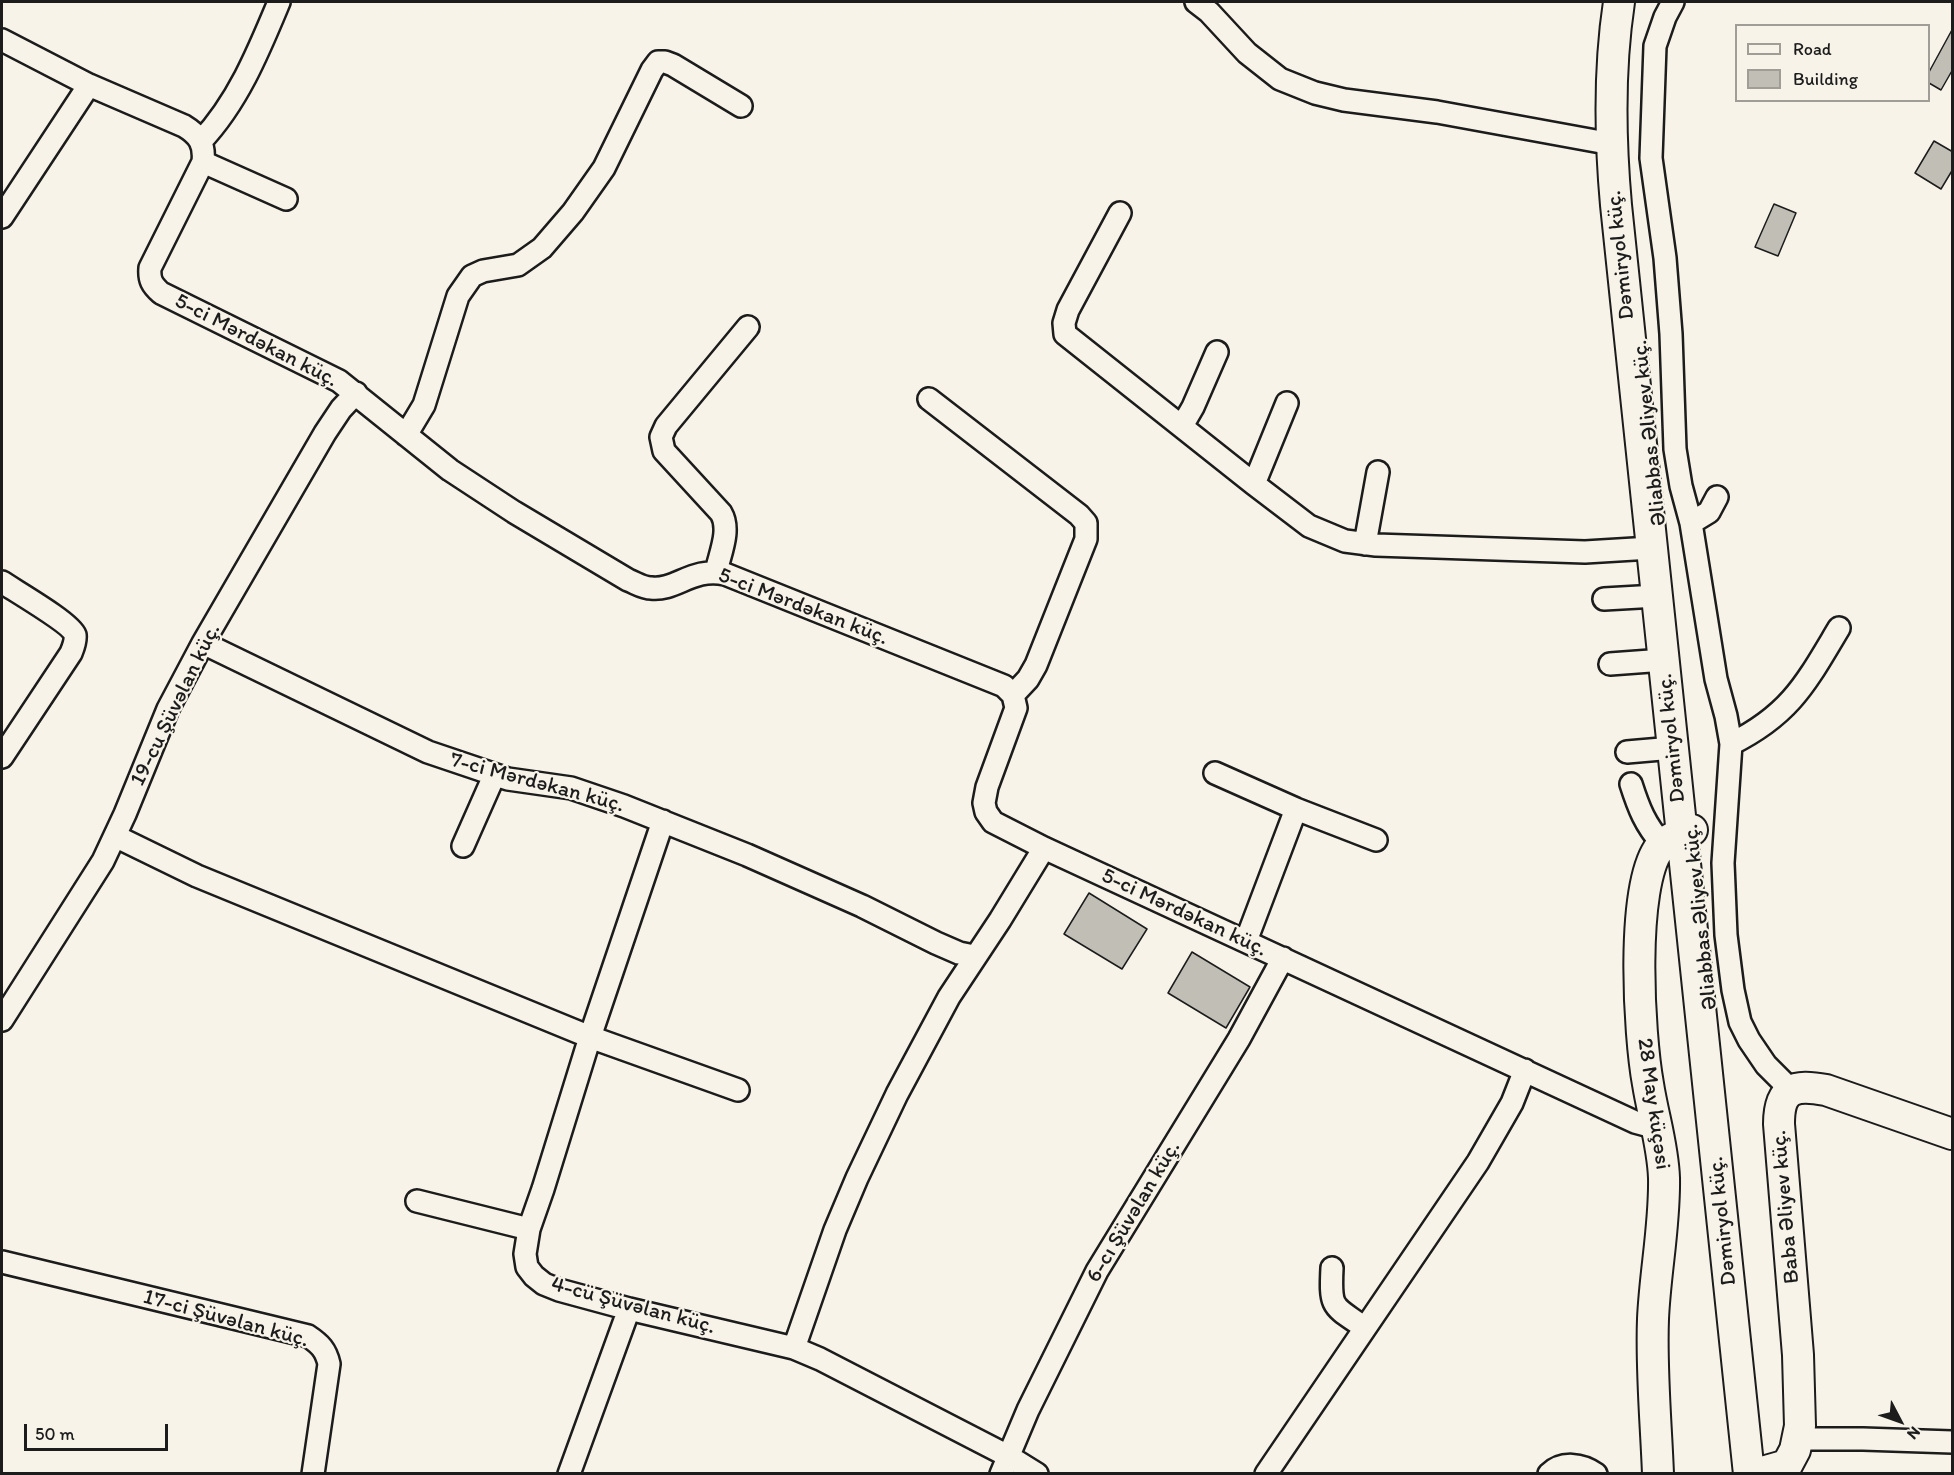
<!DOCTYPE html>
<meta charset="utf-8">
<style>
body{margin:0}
#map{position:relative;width:1954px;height:1475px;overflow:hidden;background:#f7f3e8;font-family:Itim,sans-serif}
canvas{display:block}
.frame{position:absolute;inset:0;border:3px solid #1c1c1c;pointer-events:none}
.legend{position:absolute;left:1735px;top:24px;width:195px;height:78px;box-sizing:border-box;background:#f7f3e8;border:2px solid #9f9d96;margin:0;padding:8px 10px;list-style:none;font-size:18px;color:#1c1c1c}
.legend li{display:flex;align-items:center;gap:12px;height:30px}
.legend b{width:30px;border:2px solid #9f9d96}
.north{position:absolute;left:1870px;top:1391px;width:60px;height:60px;-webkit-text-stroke:4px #f7f3e8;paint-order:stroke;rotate:131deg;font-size:16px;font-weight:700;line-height:24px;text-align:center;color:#1c1c1c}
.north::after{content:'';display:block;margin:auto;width:21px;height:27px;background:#1c1c1c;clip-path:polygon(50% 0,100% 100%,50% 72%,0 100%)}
.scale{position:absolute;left:24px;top:1424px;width:144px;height:27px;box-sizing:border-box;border:3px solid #1c1c1c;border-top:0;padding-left:8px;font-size:18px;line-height:21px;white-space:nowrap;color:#1c1c1c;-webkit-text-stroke:4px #f7f3e8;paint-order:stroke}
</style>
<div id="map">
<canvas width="1954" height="1475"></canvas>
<div class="frame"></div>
<ul class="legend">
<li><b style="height:8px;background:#f7f3e8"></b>Road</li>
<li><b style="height:16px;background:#c0beb5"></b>Building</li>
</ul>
<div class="north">N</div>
<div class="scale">50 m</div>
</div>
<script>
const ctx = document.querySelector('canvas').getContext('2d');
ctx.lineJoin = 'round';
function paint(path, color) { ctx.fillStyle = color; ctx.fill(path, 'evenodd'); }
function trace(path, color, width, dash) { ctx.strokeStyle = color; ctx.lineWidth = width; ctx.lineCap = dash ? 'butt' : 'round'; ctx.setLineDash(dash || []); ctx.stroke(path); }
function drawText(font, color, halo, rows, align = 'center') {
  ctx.font = font + ' Itim,sans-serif'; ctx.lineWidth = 4.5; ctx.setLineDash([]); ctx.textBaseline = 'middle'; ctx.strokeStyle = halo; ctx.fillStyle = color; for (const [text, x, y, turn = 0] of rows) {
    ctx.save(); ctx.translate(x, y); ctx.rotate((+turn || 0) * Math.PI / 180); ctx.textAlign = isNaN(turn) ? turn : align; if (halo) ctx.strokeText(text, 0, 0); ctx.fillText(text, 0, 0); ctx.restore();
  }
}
const building = new Path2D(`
 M1953,28v41l-12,21 -12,-7v-11z
 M1934,141l19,11v17l-12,20 -26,-16z
 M1774,204l22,9 -18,43 -23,-9z
 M1089,893l58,36 -25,40 -58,-35z
 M1192,952l58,35 -24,41 -58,-35z`);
const street = new Path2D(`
 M1196,2l13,10 38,41 33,26 35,14 29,7 93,12 175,32
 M1673,2l-8,15 -10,29 -4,112 14,100 6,76 4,115 6,37 10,37 25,156 10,37 5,28 -8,119 3,72 7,55 7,32 9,18 17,25 25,25
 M2,40l87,45 95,41c15,9 21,18 19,36l-53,106c-1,12 2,17 11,25l178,88 111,89 64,42 114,68c8,3 15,8 23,8 25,3 41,-21 74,-14l279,112 9,9 3,13 -29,79 -3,16 2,9 7,10 51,26 591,274 11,3 11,1
 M201,141c37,-39 58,-91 78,-139
 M203,162l83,37
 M1120,213l-52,97 -4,13 1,11 189,150 55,42 36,15 31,4 209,7 66,-4
 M2,217l87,-132
 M929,399l150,116 7,8v16l-50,126 -8,14 -15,16
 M1182,426l11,-19 24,-55
 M406,435l18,-30 34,-109 14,-20 11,-5 35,-6 24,-17 31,-36 31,-44 48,-98 6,-8h7l8,3 68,41
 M1254,484l33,-81
 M1691,523l18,-11 8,-15
 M1365,544l13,-72
 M716,572c4,-19 15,-42 5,-59l-57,-62 -3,-14 5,-11 82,-99
 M2,582c13,9 69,41 73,53 1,6 -2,13 -4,18l-69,104
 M1604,599l53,-3
 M203,643l225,109 80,27 63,9 53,18 123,49 115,51 74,37 23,10 15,3
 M1610,664l54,-4
 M1731,744c60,-30 75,-61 108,-116
 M1627,752l46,-4
 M1215,773l81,36 80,31
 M1631,784c8,25 14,40 31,60
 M663,821l-73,216 -47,152 -14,40 -4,25 2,13 7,9 10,8 15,6 70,19 165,39 26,11 188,97 29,18
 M115,836l82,40 393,161 148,53
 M463,846l31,-70
 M1246,941l50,-132
 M2,1020l101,-159 22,-47 43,-105 35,-66 122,-210 16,-24 15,-16
 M417,1201l112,28
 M2,1262l306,74c12,8 18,14 21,28l-16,110
 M1332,1268c-2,41 0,37 33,60
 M794,1348l41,-118 22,-52 40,-84 52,-97 51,-77 44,-72
 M1799,1439h64l89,3
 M569,1474l60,-165
 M1001,1474l27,-64 69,-139 142,-232 44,-81
 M1266,1474l212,-312 34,-59 13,-33
 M1549,1474c13,-13 33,-10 47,0`);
const secondary = new Path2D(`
 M1619,2c-10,66 -9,136 -3,203l133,1269
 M1759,1473l28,-8 8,-15 5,-24 -2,-71 -19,-231c0,-36 15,-40 47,-34l126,44
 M1658,1474c-2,-52 -7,-104 -5,-155 2,-47 12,-94 11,-141 -1,-32 -11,-62 -16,-94 -9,-49 -18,-199 12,-237 8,-9 21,-13 32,-17`);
const streetNames = [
 ["Dəmiryol küç.",1621,255,-96],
 ["5-ci Mərdəkan küç.",256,341,27],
 ["Əliabbas Əliyev küç.",1650,433,-96],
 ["5-ci Mərdəkan küç.",803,607,21],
 ["19-cu Şüvəlan küç.",176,705,-64],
 ["Dəmiryol küç.",1672,738,-96],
 ["7-ci Mərdəkan küç.",537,783,15],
 ["5-ci Mərdəkan küç.",1184,913,25],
 ["Əliabbas Əliyev küç.",1701,917,-96],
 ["28 May küçəsi",1653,1104,82],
 ["Baba Əliyev küç.",1786,1207,-95],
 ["6-cı Şüvəlan küç.",1134,1212,-59],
 ["Dəmiryol küç.",1723,1221,-96],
 ["4-cü Şüvəlan küç.",633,1306,15],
 ["17-ci Şüvəlan küç.",226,1319,15]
];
paint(building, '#c0beb5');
trace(building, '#1c1c1c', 1.5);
trace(street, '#1c1c1c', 26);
trace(secondary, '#1c1c1c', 34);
trace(street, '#f7f3e8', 21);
trace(secondary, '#f7f3e8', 30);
drawText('22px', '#1c1c1c', '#f7f3e8', streetNames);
</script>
